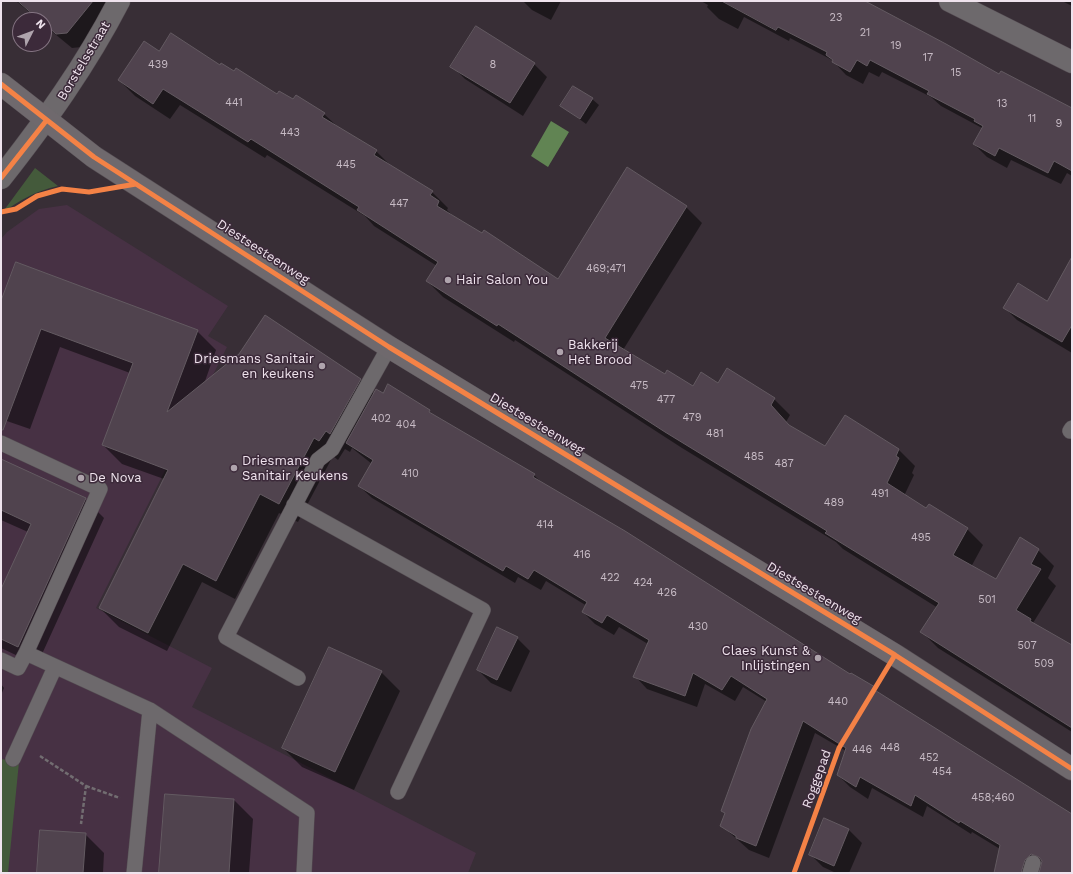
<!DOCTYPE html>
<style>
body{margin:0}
#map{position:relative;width:1073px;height:874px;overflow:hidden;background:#382e36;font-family:"Work Sans",sans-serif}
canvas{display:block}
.frame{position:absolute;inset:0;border:2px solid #efe3ed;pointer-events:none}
.north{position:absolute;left:12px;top:12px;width:40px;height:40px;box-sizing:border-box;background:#3c2a3a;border:1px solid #847482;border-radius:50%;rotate:48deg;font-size:11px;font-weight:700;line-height:16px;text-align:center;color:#efe3ed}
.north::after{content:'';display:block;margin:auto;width:14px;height:18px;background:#afa4ad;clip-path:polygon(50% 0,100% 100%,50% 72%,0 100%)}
</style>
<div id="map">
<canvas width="1073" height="874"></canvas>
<div class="frame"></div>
<div class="north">N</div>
</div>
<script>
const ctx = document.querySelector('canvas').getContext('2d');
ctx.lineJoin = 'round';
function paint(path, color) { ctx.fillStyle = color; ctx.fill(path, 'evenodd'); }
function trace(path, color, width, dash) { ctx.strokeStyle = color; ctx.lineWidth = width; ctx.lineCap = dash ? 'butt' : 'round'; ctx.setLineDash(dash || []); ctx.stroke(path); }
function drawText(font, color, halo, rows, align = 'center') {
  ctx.font = font + ' "Work Sans",sans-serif'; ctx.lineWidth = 3; ctx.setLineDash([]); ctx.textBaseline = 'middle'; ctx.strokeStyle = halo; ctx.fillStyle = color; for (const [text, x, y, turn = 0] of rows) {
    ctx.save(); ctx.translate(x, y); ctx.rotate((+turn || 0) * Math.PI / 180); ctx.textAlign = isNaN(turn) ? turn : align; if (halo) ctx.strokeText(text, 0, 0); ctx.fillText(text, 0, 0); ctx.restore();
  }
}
const built = new Path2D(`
 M67,205l161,101 -20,30 19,11 -131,261 116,60 -20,39 284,146 -8,20h-467v-634l6,-7 32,-23z`);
const green = new Path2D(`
 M35,168l23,18c-22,5 -38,14 -56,27z
 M1,759l18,3 -11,111h-7z`);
const water = new Path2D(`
 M551,121l18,11 -21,35 -17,-11z`);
const shadow = new Path2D(`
 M16,1h99l-33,46 -10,1 -28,-23v-5h-5z
 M523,1h38l-10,19 -19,-10z
 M701,1h161l137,74 73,35v66l-5,-3 -6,11 -50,-24 -4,8 -20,-11 -13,-13 8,-16 -41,-22 -10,-9 -49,-25 -3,5 -10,-5 -6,12 -17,-9 -14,-15 -42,-22 -1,3 -45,-24 -6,12 -19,-10 -12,-12 1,-2z
 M1062,1h10v5z
 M159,52l61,14 58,29 46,19 15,14 37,23 15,15 41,26 16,16 -1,2 7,7 104,63 128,-73 16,16 -79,127 42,25 28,13 25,-4 56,15 16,16 -4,7 6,6 34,20 19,-32 54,34 16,16 -3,7 2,2 -10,21 22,14 41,19 16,16 -12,22 25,14 42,-31 16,16 -6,12 8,8 -23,37 39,24v85l-134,-84 -16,-16 16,-24 -95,-59 -7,-7 -154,-94 -167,-108 -1,2 -71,-45 -16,-16 10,-15 -63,-40 -9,-10 -98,-61 -2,3 -85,-53 -10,14 -35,-23 -16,-16z
 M534,64l13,13 -24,39 -58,-37 -13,-13z
 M592,99l7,6 -13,19 -24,-18z
 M1072,276v77l-55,-33 -13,-13 43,-5z
 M1,304l196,27 19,19 -12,34 156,-5 14,15h9l46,17 5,5 100,59 10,10 306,191 1,-2 23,14 7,7 191,120v58h-32l1,-5 -5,5h-41l5,-24 -28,-17 -1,2 -44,-28 -4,11 -51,-29 -4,11 -18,-12 -12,-12 8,-24 -31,-18 -46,125 -20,-8 -28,-25 5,-11 -4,-3 45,-109 -24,-15 -8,14 -30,-17 -8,23 -50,-18 -12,-13 13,-32 -29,-17 -5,8 -19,-11 -12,-12 4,-6 -41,-25 -5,9 -23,-13 -3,6 -143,-85 -13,-12 13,-22 -20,-16 -2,4 -5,-3 -7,11 -5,-4 -35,66 -19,-9 -44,86 -33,-17 -35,69 -48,-24 -19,-19 64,-129 -42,-15 -19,-19 27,-72 -70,-26 -30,82 -29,-10z
 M1,460l84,39 19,19 -67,147 -36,-17v-57l27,-59 -27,-12z
 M517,638l13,13 -19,41 -20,-9 -13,-13z
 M381,672l19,19 -46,99 -52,-23 -19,-19z
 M1,684l3,4 -3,7z
 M234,800l19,19 -4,54h-89z
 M825,820l24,10 13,13 -13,30h-13l-13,-6 -13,-13z
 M85,834l19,19 -1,20h-65z`);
const building = new Path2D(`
 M18,1h75l-26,32 -11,1 -12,-11v-3h-4z
 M722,1h143l81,43 53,30 2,-3 71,37v63l-18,-10 -6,12 -49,-25 -4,8 -22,-12 10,-18 -9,-5 1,-2 -48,-25 2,-3 -59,-31 -3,6 -10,-6 -7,12 -18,-10 1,-2 -7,-5 1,-3 -49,-25 -2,3z
 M476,26l59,37 -25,40 -60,-36z
 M171,33l49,32 1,-2 13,8 2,-3 41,26 2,-3 14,8 3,-4 29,18 -3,4 55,33 -3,5 59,36 -3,4 9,6 -2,5 45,27 2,-3 74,49 69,-112 60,39 -82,132 60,36 2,-4 26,16 8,-14 17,11 9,-15 48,30 -4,7 18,20 36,21 20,-31 54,34 -3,7 3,2 -12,25 39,25 3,-4 39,24 -15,27 43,24 24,-42 19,12 -8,15 10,5 -25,41 15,9 -1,2 42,24v83l-152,-96 19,-29 -114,-70 2,-2 -162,-99 -167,-108 -1,2 -71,-45 12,-19 -81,-52 2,-3 -108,-68 -3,3 -85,-53 -10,15 -35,-24 26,-39 15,10z
 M573,86l20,12 -13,21 -20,-13z
 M1072,257v68l-10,17 -59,-34 15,-25 29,18z
 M16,262l182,68 -31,82 72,-58 26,-39 96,64 -31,55 -4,-3 -7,10 -5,-3 -35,66 -19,-10 -44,87 -33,-17 -35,69 -49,-25 69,-138 -66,-25 31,-82 -92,-34 -38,101h-2v-129z
 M388,384l42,26 -1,2 106,62 -2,3 92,54 225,143 1,-1 24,14 -2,2 199,125v59h-33l3,-12 -3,-4 -8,-3 -6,6 -4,13h-27l6,-28 -40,-24 -1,2 -44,-28 -4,11 -51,-29 -4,10 -19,-12 9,-27 -43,-27 -47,125 -20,-8v-2l-16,-10 5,-13 -4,-2 30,-82 16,-30 -36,-23 -9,14 -29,-17 -8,23 -52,-19 16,-37 -42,-25 -5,8 -20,-11 5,-10 -53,-32 -6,9 -22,-13 -3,5 -145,-85 15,-26 -27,-17 30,-54 7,4z
 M1,459l85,39 -68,149 -17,-8v-50l30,-65 -30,-14z
 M497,627l21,10 -21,43 -20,-10z
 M329,647l53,24 -47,101 -53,-24z
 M165,794l69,5 -5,74h-70z
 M824,818l25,11 -15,37 -25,-11z
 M40,830l46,3 -3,40h-46z`);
const path = new Path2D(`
 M40,756l46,30 -5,38
 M86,786l34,12`);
const service = new Path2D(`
 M1070,431l2,-3
 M1,443l99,46 -74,164 124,57 157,103 -3,60
 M294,505l189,105 -85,182
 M1,660l17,8 8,-15
 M298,678l-72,-41 92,-177 14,-11 57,-102
 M13,759l42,-92
 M134,873l16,-163
 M1030,873l3,-10`);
const minor = new Path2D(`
 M950,1l122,61
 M1,178c44,-56 85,-113 118,-177`);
const primary = new Path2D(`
 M1,84l93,73 295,190 506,308 177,114`);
const cycleway = new Path2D(`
 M1,84l93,73 295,190 506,308 177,114
 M1,178l45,-57
 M1,212l15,-3 21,-13 25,-7 27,3 47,-8
 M794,873l45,-125 56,-93`);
const markers = [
 [448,280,4,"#afa4ad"],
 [560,352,4,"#afa4ad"],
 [322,366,4,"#afa4ad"],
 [234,468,4,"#afa4ad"],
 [81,478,4,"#afa4ad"],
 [818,658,4,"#afa4ad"]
];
const numberNames = [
 ["23",836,18],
 ["21",865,33],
 ["19",896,46],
 ["17",928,58],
 ["439",158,65],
 ["8",493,65],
 ["15",956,73],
 ["441",234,103],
 ["13",1002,104],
 ["11",1032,119],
 ["9",1059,124],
 ["443",290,133],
 ["445",346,165],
 ["447",399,204],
 ["469;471",606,269],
 ["475",639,386],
 ["477",666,400],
 ["479",692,418],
 ["402",381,419],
 ["404",406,425],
 ["481",715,434],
 ["485",754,457],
 ["487",784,464],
 ["410",410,474],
 ["491",880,494],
 ["489",834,503],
 ["414",545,525],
 ["495",921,538],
 ["416",582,555],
 ["422",610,578],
 ["424",643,583],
 ["426",667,593],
 ["501",987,600],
 ["430",698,627],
 ["507",1027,646],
 ["509",1044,664],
 ["440",838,702],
 ["448",890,748],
 ["446",862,750],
 ["452",929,758],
 ["454",942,772],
 ["458;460",993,798]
];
const streetNames = [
 ["Borstelsstraat",84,61,-59],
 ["Diestsesteenweg",263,252,33],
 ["Diestsesteenweg",537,424,31],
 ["Diestsesteenweg",814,593,31],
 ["Roggepad",817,779,-70]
];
const poiNames = [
 ["Hair Salon You",456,280],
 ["Bakkerij",568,345],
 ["Het Brood",568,360],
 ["Driesmans Sanitair",314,359,"right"],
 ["en keukens",314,374,"right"],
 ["Driesmans",242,461],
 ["Sanitair Keukens",242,476],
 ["De Nova",89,478],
 ["Claes Kunst &",810,651,"right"],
 ["Inlijstingen",810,666,"right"]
];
paint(built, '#473144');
paint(green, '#445a3b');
paint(water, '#618453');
paint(shadow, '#0007');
paint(building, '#50434e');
trace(building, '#635a61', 1);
trace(service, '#544c52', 16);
trace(minor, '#544c52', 23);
trace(primary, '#544c52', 23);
trace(path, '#726d71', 2.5, [4, 2]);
trace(service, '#6d696c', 15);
trace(minor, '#6d696c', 22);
trace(primary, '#6f696d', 22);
trace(cycleway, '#f48246', 5);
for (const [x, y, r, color] of markers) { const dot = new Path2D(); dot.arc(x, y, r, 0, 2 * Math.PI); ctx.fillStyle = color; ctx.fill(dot); trace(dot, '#3c2a3a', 1.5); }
drawText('11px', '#c7bbc5', null, numberNames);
drawText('13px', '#efe3ed', '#3c2a3a', streetNames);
drawText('13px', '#efe3ed', '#3c2a3a', poiNames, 'left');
</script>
